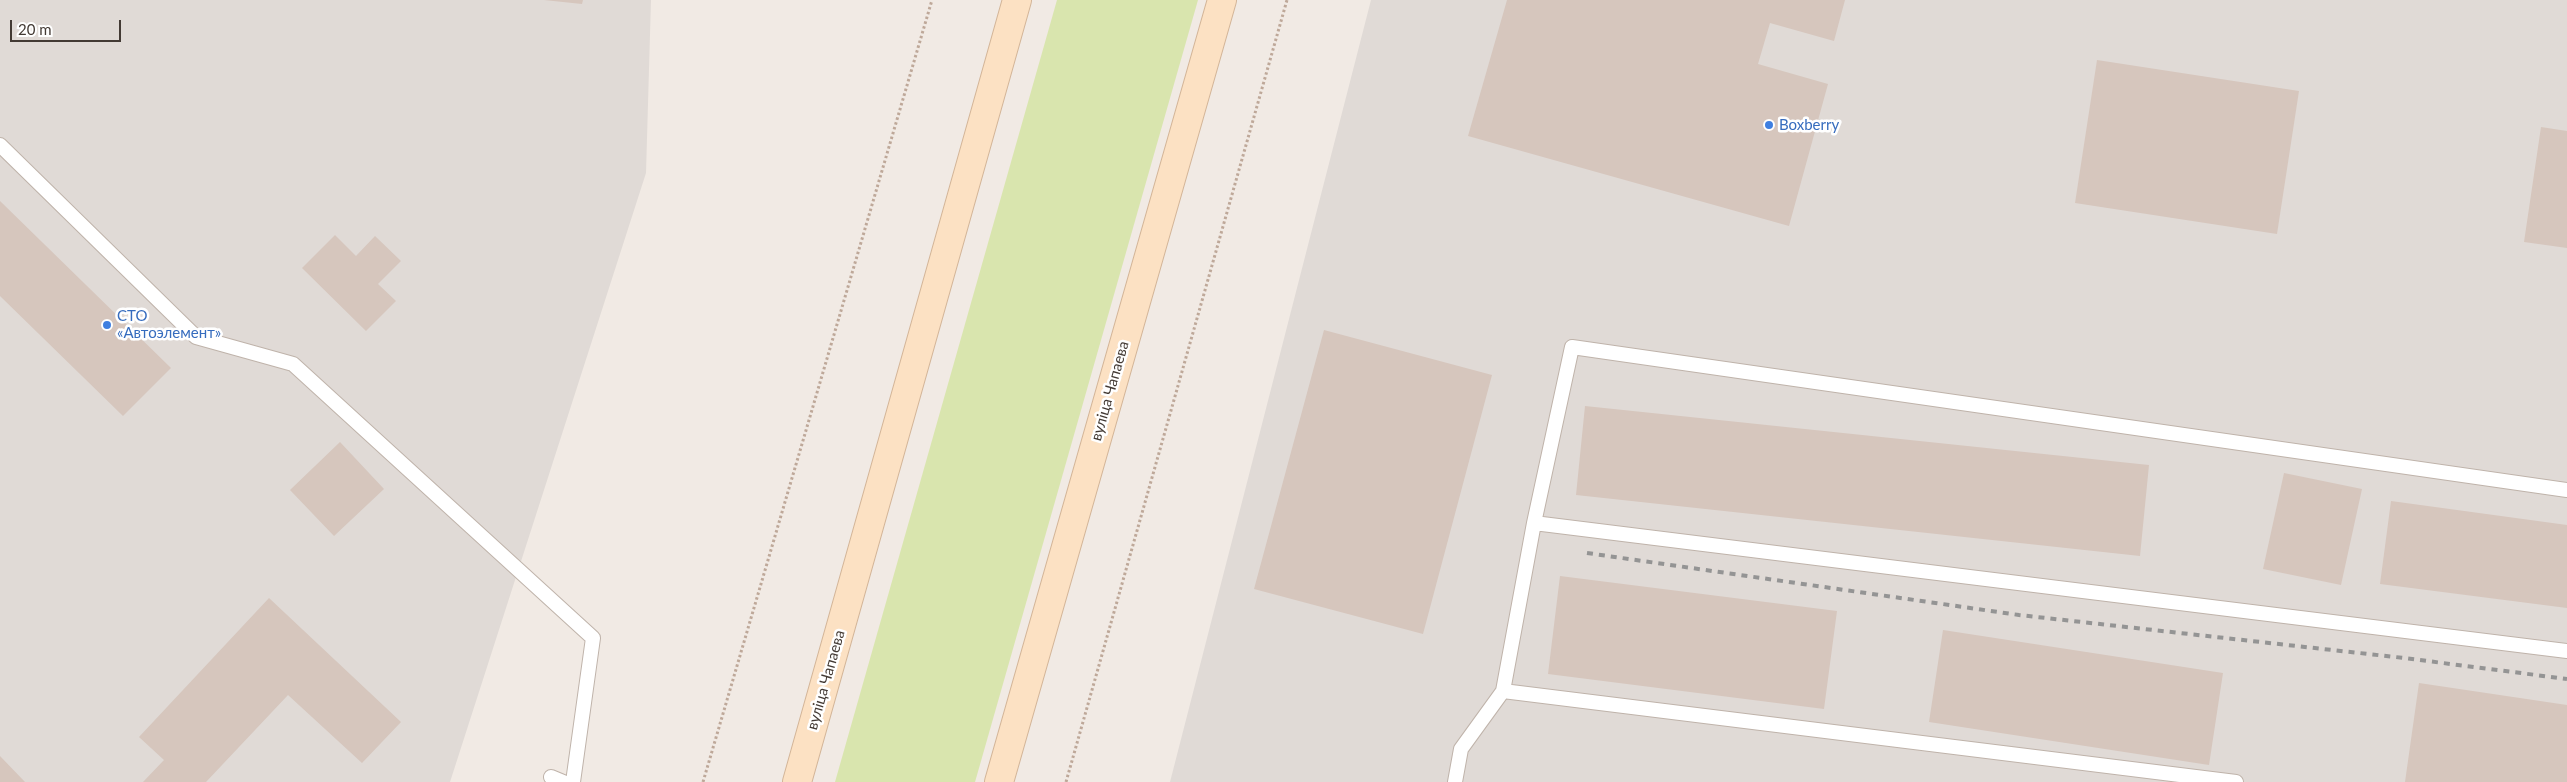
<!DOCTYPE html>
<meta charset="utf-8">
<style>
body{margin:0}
#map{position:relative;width:2567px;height:782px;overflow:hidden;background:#f1eae4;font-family:Lato,sans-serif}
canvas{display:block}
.scale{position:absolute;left:10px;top:20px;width:111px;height:22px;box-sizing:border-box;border:2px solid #433a34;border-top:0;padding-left:6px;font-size:15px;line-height:18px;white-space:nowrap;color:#433a34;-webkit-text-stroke:4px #fff;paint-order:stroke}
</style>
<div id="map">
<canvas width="2567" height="782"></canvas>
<div class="scale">20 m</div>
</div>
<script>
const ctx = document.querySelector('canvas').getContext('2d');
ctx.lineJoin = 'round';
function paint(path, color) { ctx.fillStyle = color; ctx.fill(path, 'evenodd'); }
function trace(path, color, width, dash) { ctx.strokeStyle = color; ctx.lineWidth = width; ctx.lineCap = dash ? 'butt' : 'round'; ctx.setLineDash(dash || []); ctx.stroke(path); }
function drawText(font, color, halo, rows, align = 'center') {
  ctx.font = font + ' Lato,sans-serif'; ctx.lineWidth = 5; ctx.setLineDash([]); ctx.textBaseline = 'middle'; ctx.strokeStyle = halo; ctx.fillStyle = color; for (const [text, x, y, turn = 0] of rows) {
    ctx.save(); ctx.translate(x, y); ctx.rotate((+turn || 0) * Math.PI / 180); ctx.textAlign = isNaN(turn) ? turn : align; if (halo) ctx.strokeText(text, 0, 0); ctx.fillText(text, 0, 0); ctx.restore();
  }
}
const industrial = new Path2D(`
 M0,0h651l-5,173 -196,609h-450z
 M1371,0h1196v782h-1397z`);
const green = new Path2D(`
 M1057,0h141l-223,782h-140z`);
const building = new Path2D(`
 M544,0h39l-1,4z
 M1507,0h338l-11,41 -64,-18 -12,41 70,20 -39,142 -321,-90z
 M2097,60l202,31 -22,143 -202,-31z
 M2541,127l26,4v117l-43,-6z
 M0,201l171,167 -48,48 -123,-120z
 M335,235l21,21 19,-20 26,25 -23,23 18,17 -30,30 -64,-63z
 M1324,330l168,45 -69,259 -169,-45z
 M1585,406l564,59 -9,91 -564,-61z
 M340,442l44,47 -50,47 -44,-46z
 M2284,473l78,16 -21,96 -78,-16z
 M2391,501l176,24v83l-187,-24z
 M1560,576l277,35 -13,98 -276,-35z
 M269,598l132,124 -39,41 -74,-68 -82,87h-63l21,-22 -25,-23z
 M1943,630l280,43 -14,92 -280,-43z
 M2419,683l148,22v77h-162z
 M0,756l25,26h-25z`);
const path = new Path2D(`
 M703,782l229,-782
 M1066,782l221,-782`);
const service = new Path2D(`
 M0,145l196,192 97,27 300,274 -20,144
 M1534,523l1033,128
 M1503,691l733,91
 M551,777l12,5
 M1455,782l6,-33 42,-58 31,-168 38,-176 995,143`);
const secondary = new Path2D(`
 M797,782l220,-782
 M999,782l223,-782`);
const rail = new Path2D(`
 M1587,553l432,62 385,43 163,21`);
const markers = [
 [1769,125,5,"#3f7fe0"],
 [107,325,5,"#3f7fe0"]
];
const shopNames = [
 ["Boxberry",1779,125],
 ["СТО",117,316],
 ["«Автоэлемент»",117,333]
];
const streetNames = [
 ["вуліца Чапаева",1110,391,-74],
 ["вуліца Чапаева",826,680,-74]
];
paint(industrial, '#e0dad6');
paint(green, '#d9e5ae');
paint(building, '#d6c6bd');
trace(service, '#bfb3aa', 16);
trace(secondary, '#d3b598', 30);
trace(path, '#bea899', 3, [2.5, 2.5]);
trace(service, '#fff', 14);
trace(secondary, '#fce1c3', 28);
trace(rail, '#949494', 4, [6, 6]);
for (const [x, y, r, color] of markers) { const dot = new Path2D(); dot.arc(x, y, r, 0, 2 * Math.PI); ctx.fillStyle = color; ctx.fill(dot); trace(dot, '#fff', 2); }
drawText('15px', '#366cbe', '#fff', shopNames, 'left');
drawText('15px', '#433a34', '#fff', streetNames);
</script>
